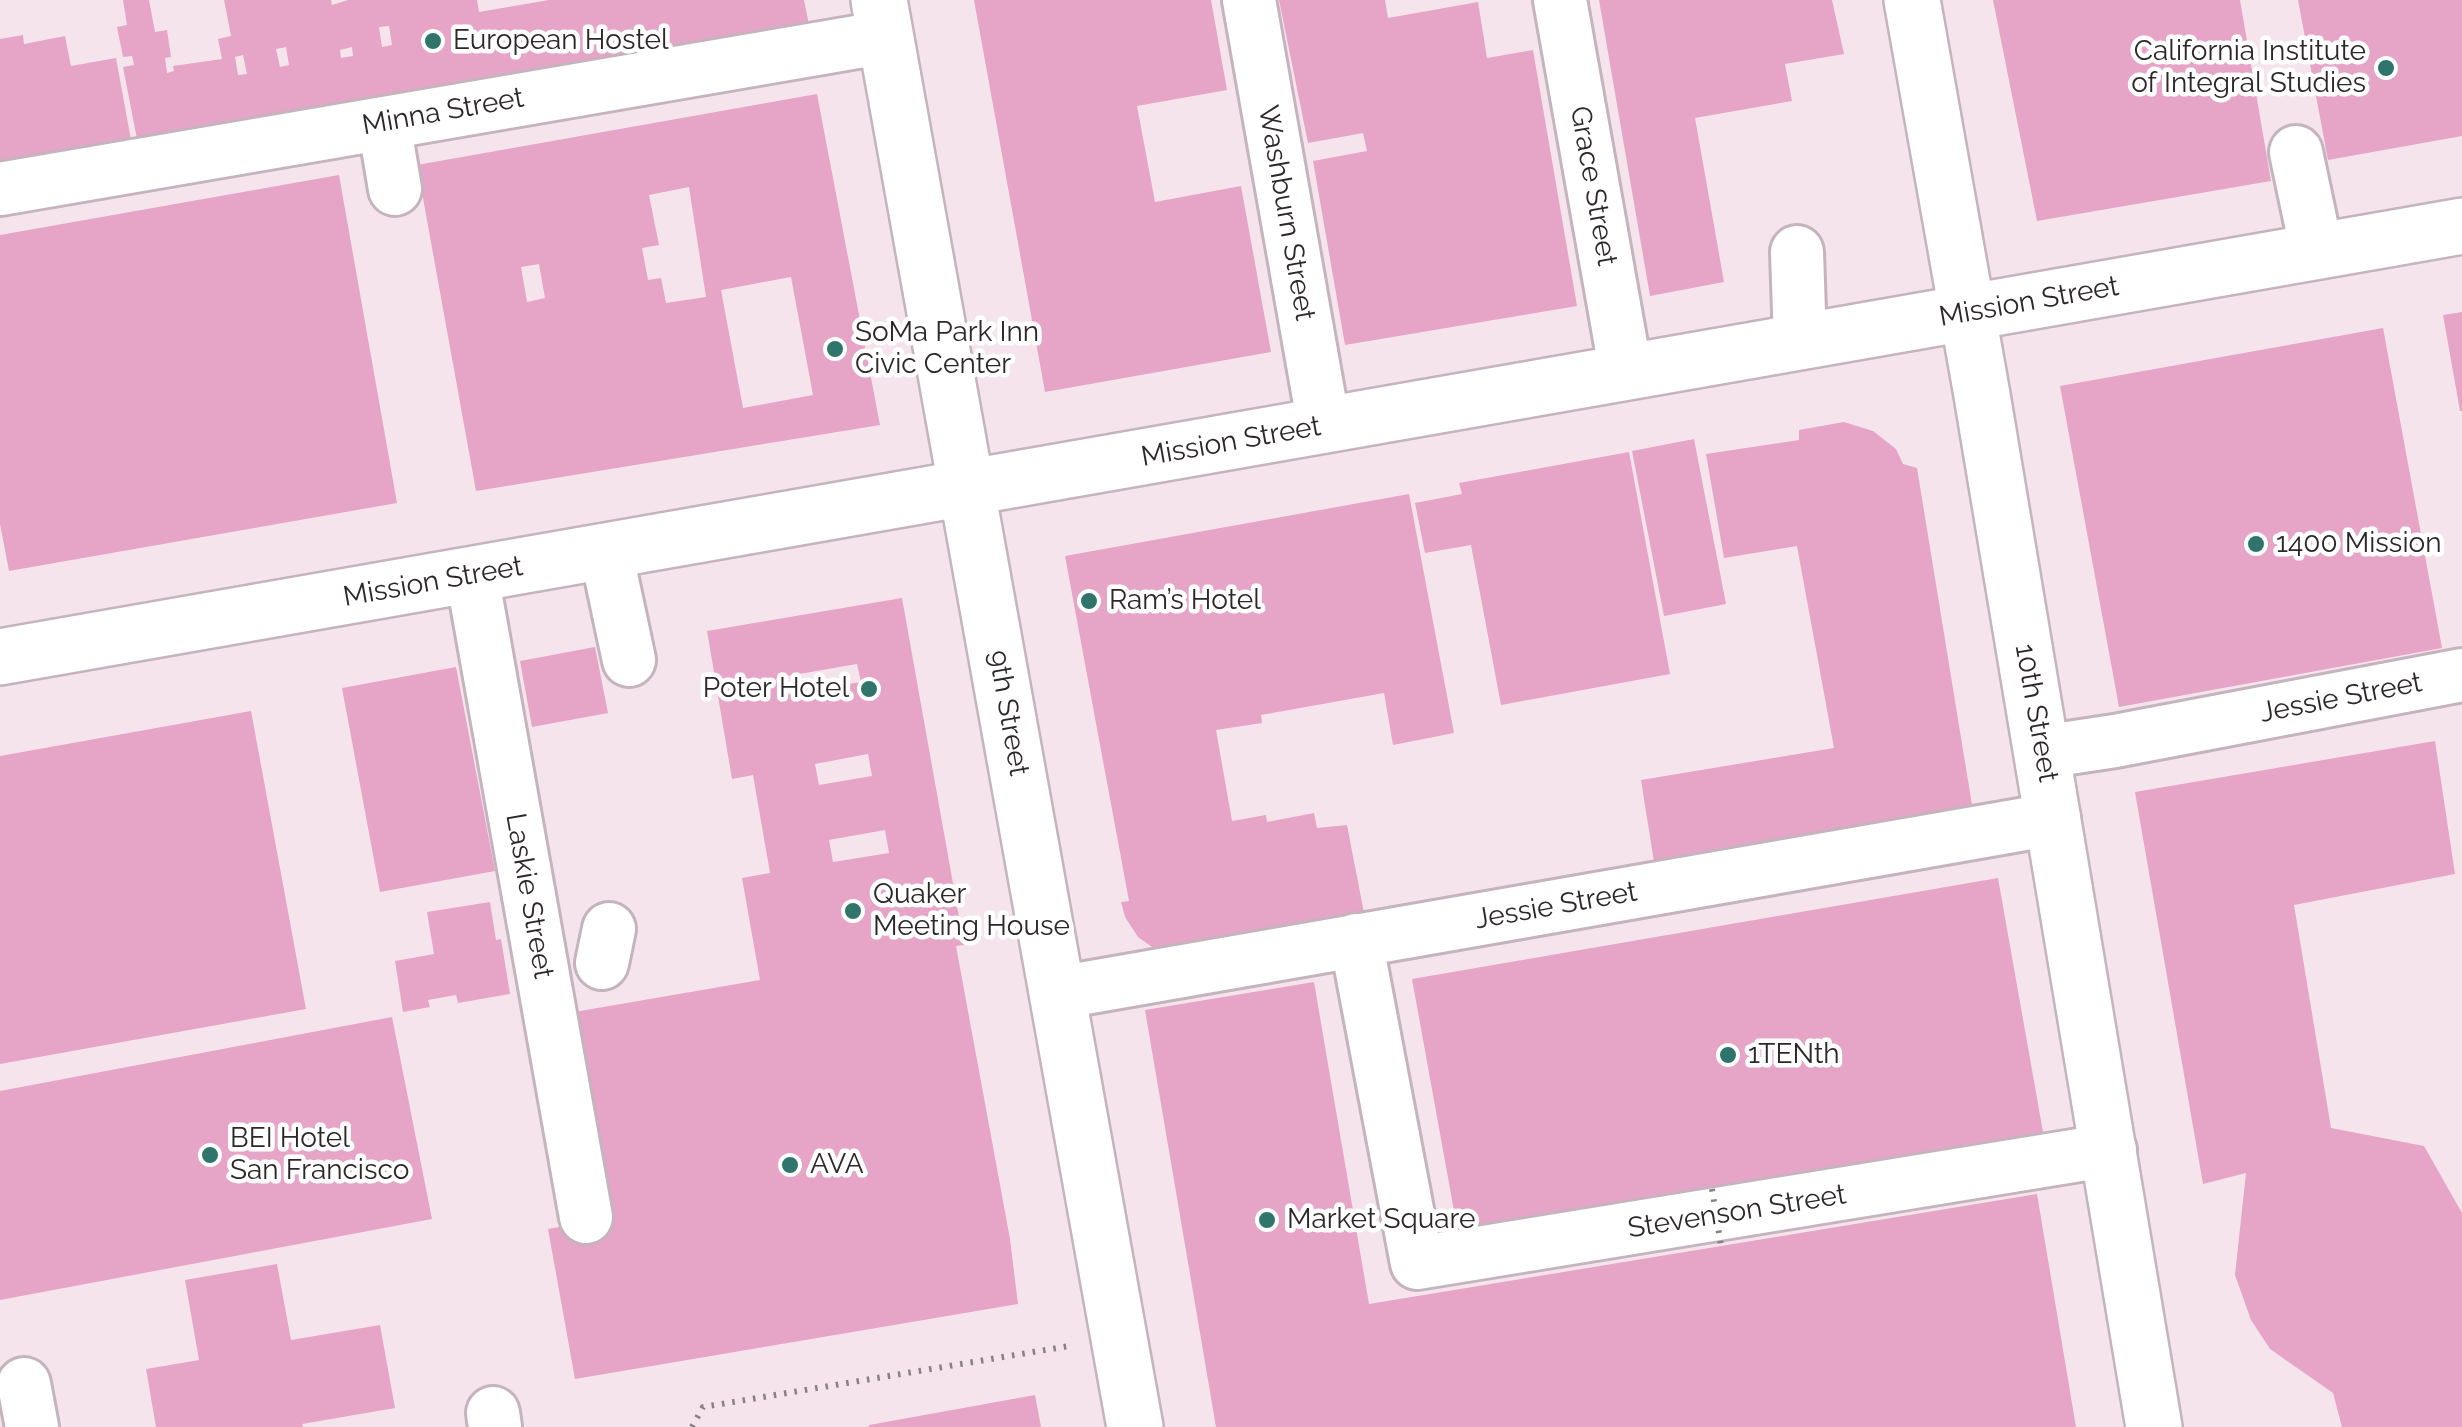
<!DOCTYPE html>
<meta charset="utf-8">
<style>
body{margin:0}
canvas{display:block;background:#f5e4ec}
</style>
<canvas width="2462" height="1427"></canvas>
<script>
const ctx = document.querySelector('canvas').getContext('2d');
ctx.lineJoin = 'round';
function paint(path, color) { ctx.fillStyle = color; ctx.fill(path, 'evenodd'); }
function trace(path, color, width, dash) { ctx.strokeStyle = color; ctx.lineWidth = width; ctx.lineCap = dash ? 'butt' : 'round'; ctx.setLineDash(dash || []); ctx.stroke(path); }
function drawText(font, color, halo, rows, align = 'center') {
  ctx.font = font + ' Raleway,sans-serif'; ctx.lineWidth = 9; ctx.setLineDash([]); ctx.textBaseline = 'middle'; ctx.strokeStyle = halo; ctx.fillStyle = color; for (const [text, x, y, turn = 0] of rows) {
    ctx.save(); ctx.translate(x, y); ctx.rotate((+turn || 0) * Math.PI / 180); ctx.textAlign = isNaN(turn) ? turn : align; if (halo) ctx.strokeText(text, 0, 0); ctx.fillText(text, 0, 0); ctx.restore();
  }
}
const building = new Path2D(`
 M123,0h26l6,32 12,-2 4,27 -6,1 2,15 7,-2 -1,-5 49,-7 -4,-20 13,-3 -7,-36h107l1,5 16,-5h129l2,12 70,-12h255l5,25 -623,111 -2,-6 -7,6 -22,-1 -3,5 -9,1 -6,-2 -14,-72 11,-2 -2,-9 -9,1 -6,-30 10,-2zM389,26l3,19 -10,2 -3,-20zM286,47l3,18 -9,2 -4,-18zM352,47l1,9 -12,2 -1,-8zM243,55l4,19 -9,1 -3,-18z
 M974,0h237l16,90 -90,16 18,96 86,-16 30,166 -226,40z
 M1279,0h106l3,18 90,-16 9,56 46,-8 44,256 -232,39 -32,-184 54,-10 -4,-18 -55,10z
 M1599,0h233l12,54 -59,10 7,37 -97,17 29,164 -74,14z
 M1993,0h247l31,181 -234,40z
 M2298,0h164v136l-134,24z
 M23,35l1,9 41,-8 6,30 45,-8 15,82 -131,24v-125z
 M817,94l63,331 -404,66 -59,-326zM689,187l17,110 -40,6 -5,-25 -13,2 -6,-32 17,-3 -10,-50zM539,264l6,34 -18,4 -6,-35zM791,277l22,118 -70,13 -22,-118z
 M339,175l58,328 -388,68 -9,-47v-289z
 M2462,312v99h-2l-17,-96z
 M2383,328l59,320 -323,59 -59,-321z
 M1844,422l29,9 23,18 7,15 14,4 56,343 -319,51 -13,-82 193,-32 -37,-202 -73,12 -18,-104 93,-14v-10z
 M1694,439l32,165 -62,12 -32,-165z
 M1629,452l41,222 -169,31 -30,-160 -46,8 -10,-50 47,-9 -3,-11z
 M1409,494l45,239 -61,12 -9,-52 -123,22 1,8 -46,7 16,91 34,-6 1,7 47,-9 3,15 30,-3 17,88 -205,39 -21,-15 -13,-20 -4,-15 8,-1 -64,-345z
 M902,598l62,347 -8,1 54,293 8,65 -443,75 -27,-150 44,-8 -35,-206 203,-35 -18,-102 28,-5 -17,-98 -21,4 -25,-148zM857,664l4,18 -82,14 -3,-18zM868,754l4,22 -53,9 -4,-21zM885,830l4,23 -56,9 -4,-22z
 M595,647l13,66 -76,14 -12,-66z
 M456,667l39,204 -115,21 -38,-204z
 M251,711l55,298 -306,55v-308z
 M2435,741l20,133 -161,31 37,223 93,18 38,67v214h-120l-9,-34 -63,-44 -19,-29 -16,-45 11,-102 -43,11 -68,-392z
 M1998,878l45,254 -585,101 -46,-254z
 M490,902l6,38 5,-1 9,55 -52,9 -2,-8 -28,5 2,7 -27,5 -8,-51 39,-7 -7,-42z
 M1314,982l55,322 668,-110 39,233h-860l-71,-417z
 M392,1017l40,202 -432,81v-209z
 M277,1264l14,76 89,-15 15,83 -93,16 1,3h-147l-10,-58 53,-9 -14,-80z
 M1035,1395l6,32h-172v-2z`);
const path = new Path2D(`
 M692,1427l11,-20 366,-61`);
const minor = new Path2D(`
 M1249,0l75,426
 M1560,0l66,373
 M384,123l11,66
 M2296,152l21,100
 M0,189l886,-152
 M1797,252l3,90
 M606,552l23,108
 M472,575l114,642
 M2042,752l73,-11 347,-66
 M1356,940l61,323 693,-113
 M602,963l7,-34
 M1057,993l997,-174
 M24,1384l8,43
 M493,1413l2,14`);
const major = new Path2D(`
 M879,0l256,1427
 M1912,0l70,395 172,1032
 M0,657l2462,-431`);
const pathBridge = new Path2D(`
 M1712,1189l9,57`);
const markers = [
 [433,41,10,"#2f756b"],
 [2386,68,10,"#2f756b"],
 [835,349,10,"#2f756b"],
 [2256,544,10,"#2f756b"],
 [1089,601,10,"#2f756b"],
 [869,689,10,"#2f756b"],
 [853,911,10,"#2f756b"],
 [1728,1055,10,"#2f756b"],
 [210,1155,10,"#2f756b"],
 [790,1165,10,"#2f756b"],
 [1267,1220,10,"#2f756b"]
];
const poiNames = [
 ["European Hostel",453,41],
 ["California Institute",2366,52,"right"],
 ["of Integral Studies",2366,84,"right"],
 ["SoMa Park Inn",855,333],
 ["Civic Center",855,365],
 ["1400 Mission",2276,544],
 ["Ram’s Hotel",1109,601],
 ["Poter Hotel",849,689,"right"],
 ["Quaker",873,895],
 ["Meeting House",873,927],
 ["1TENth",1748,1055],
 ["BEI Hotel",230,1139],
 ["San Francisco",230,1171],
 ["AVA",810,1165],
 ["Market Square",1287,1220]
];
const streetNames = [
 ["Minna Street",443,112,-10],
 ["Grace Street",1593,186,80],
 ["Washburn Street",1286,213,80],
 ["Mission Street",2029,302,-10],
 ["Mission Street",1231,442,-10],
 ["Mission Street",433,582,-10],
 ["Jessie Street",2341,698,-11],
 ["9th Street",1008,713,80],
 ["10th Street",2036,713,80],
 ["Laskie Street",529,896,80],
 ["Jessie Street",1556,906,-10],
 ["Stevenson Street",1737,1212,-9]
];
paint(building, '#e6a5c7');
trace(minor, '#c5b4bd', 58);
trace(major, '#c5b4bd', 60);
trace(path, '#8a7f84', 6, [2.5, 8]);
trace(minor, '#fff', 52);
trace(major, '#fff', 55);
trace(pathBridge, '#8a7f84', 6, [2.5, 8]);
for (const [x, y, r, color] of markers) { const dot = new Path2D(); dot.arc(x, y, r, 0, 2 * Math.PI); ctx.fillStyle = color; ctx.fill(dot); trace(dot, '#fff', 4); }
drawText('28px', '#2d272a', '#fff', poiNames, 'left');
drawText('28px', '#2d272a', '#fff', streetNames);
</script>
